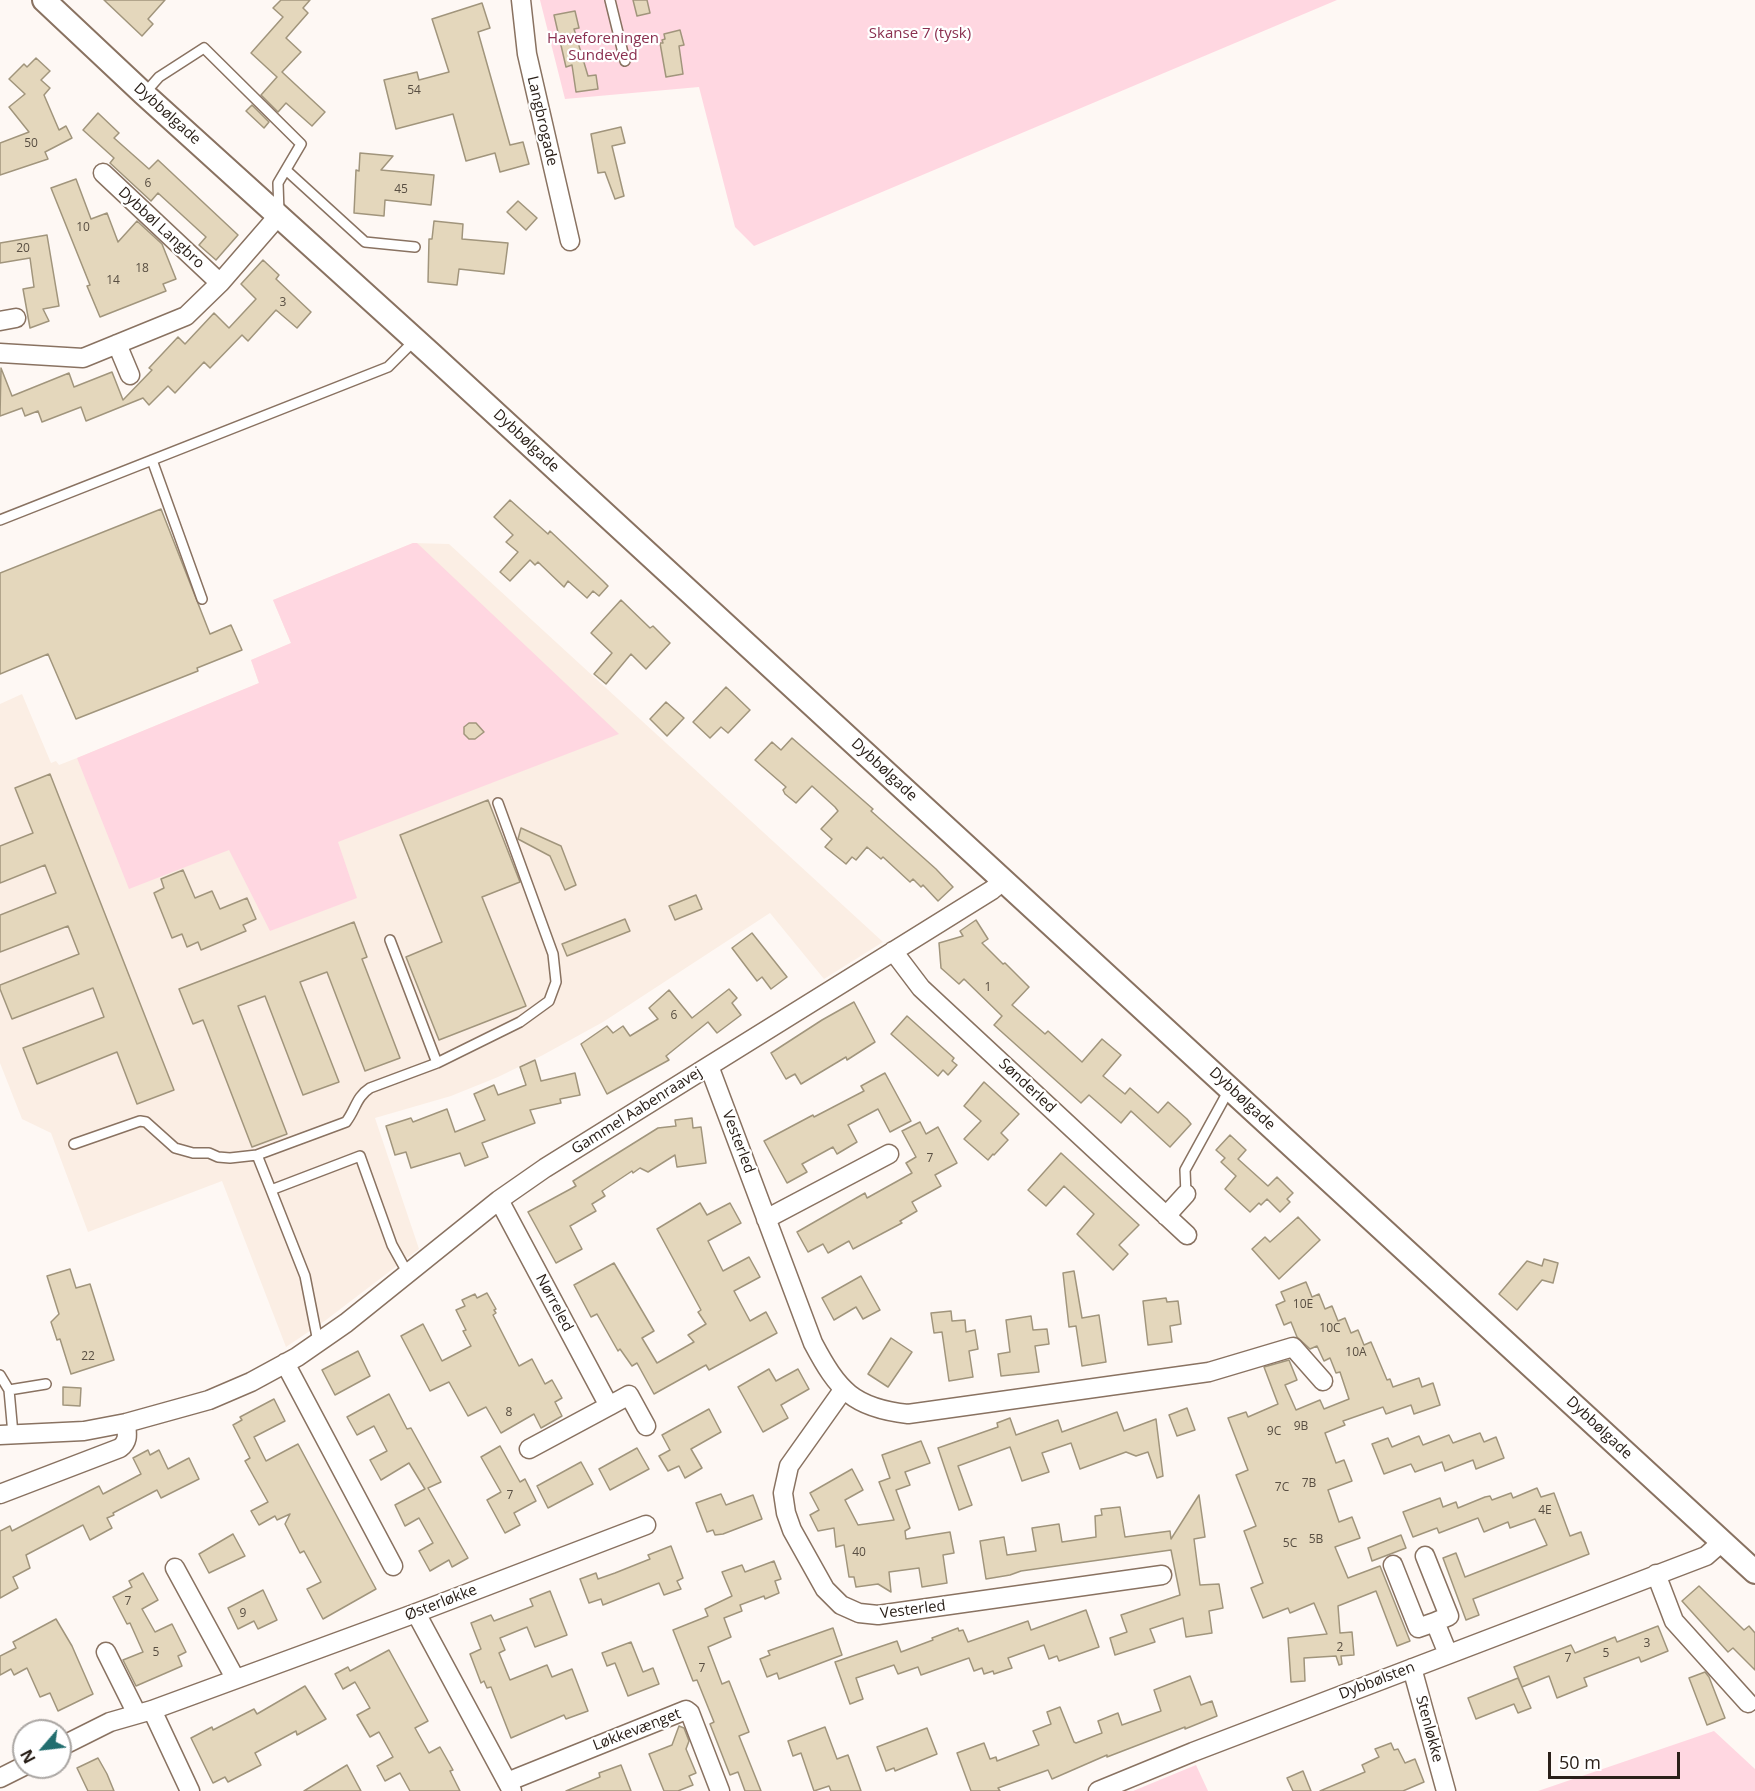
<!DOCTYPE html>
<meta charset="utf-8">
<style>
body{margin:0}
#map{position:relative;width:1755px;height:1791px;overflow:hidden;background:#fef8f4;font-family:"Open Sans",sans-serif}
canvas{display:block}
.north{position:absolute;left:12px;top:1719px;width:60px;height:60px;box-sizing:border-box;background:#fff;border:2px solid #aaa6a3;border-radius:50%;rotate:242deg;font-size:16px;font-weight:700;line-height:24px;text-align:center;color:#2a2019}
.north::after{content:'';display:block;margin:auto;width:21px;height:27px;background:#226e6f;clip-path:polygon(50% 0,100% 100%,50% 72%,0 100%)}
.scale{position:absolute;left:1548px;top:1752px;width:132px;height:27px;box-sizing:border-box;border:3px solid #2a2019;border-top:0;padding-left:8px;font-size:18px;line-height:21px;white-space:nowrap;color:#2a2019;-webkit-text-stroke:4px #fff;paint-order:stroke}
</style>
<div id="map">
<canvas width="1755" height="1791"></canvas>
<div class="north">N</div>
<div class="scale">50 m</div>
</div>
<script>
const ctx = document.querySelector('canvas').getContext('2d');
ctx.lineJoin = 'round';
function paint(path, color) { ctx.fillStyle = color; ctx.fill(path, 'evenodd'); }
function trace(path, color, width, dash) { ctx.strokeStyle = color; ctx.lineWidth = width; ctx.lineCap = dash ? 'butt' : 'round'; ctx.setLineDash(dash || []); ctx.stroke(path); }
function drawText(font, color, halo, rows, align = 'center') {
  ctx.font = font + ' "Open Sans",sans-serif'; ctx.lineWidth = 4.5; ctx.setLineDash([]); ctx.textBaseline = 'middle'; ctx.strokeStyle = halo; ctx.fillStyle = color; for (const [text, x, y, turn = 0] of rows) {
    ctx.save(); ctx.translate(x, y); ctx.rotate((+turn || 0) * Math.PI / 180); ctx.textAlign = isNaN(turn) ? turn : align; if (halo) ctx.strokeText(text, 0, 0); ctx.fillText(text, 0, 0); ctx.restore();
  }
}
const built = new Path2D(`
 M413,543l36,1 434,398 -59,37 -54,-66 -167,109 -60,33 -45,22 -47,19 -76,22 44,131 -93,71 -40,27 -64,-166 -134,51 -37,-99 -29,-14 -22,-56v-359l22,-10 29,69 5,-2 3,4 18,-7 182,-75 -8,-23 40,-17 -18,-43z`);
const green = new Path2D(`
 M540,0h797l-583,246 -19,-19 -36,-140 -134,12z
 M413,543h4l202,191 -281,108 19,56 -87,33 -41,-81 -100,39 -52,-131 182,-75 -8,-23 40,-17 -18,-43z
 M1714,1731l41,38v22h-217z
 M1196,1765l12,26h-75z`);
const building = new Path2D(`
 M104,0h61l-17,19 5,5 -11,12z
 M281,0h29l-7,8 5,5 -22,25 15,14 -19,20 43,40 -13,14 -26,-23 -8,9 -17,-17 16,-18 -26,-24 32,-36 -10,-9z
 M633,0h14l3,13 -13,3z
 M482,3l8,25 -12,4 32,113 13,-3 6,22 -29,8 -5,-19 -29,8 -13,-47 -57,15 -12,-49 33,-8 2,8 30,-8 -17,-53z
 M575,11l4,17 -5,1 14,47 8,-1 2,14 -22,3 -4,-27 -6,2 -12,-52z
 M680,30l4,15 -5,1 4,28 -17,3 -6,-34h3l-1,-3 3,-1 -1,-5z
 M36,58l14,13 -9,9 9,8 -6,7 15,35 7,-4 6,12 -27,14 3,7 -48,16v-32l29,-11 -20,-25 16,-13 -16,-15 15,-15 3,3z
 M252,105l17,17 -5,6 -18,-17z
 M98,113l21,20 -5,5 35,31 9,-9 80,75 -22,25 -17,-15 7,-8 -48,-44 -7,8 -41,-38 4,-5 -31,-28z
 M621,127l4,16 -13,3 12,50 -9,3 -10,-27 -7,1 -7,-39z
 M360,153l33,3 -12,14 53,5 -3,30 -46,-5 -1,16 -30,-3 2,-43 3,1z
 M76,179l15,40 16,-6 11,29 19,-21 25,23 14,35 -13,5 3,7 -66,26 -13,-31 3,-1 -39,-97z
 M518,201l19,17 -11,12 -19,-18z
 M434,221l29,3 -1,15 46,4 -4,31 -45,-5 -2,16 -29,-3 1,-43h3z
 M47,235l12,71 -16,3 6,12 -19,7 -7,-39 11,-2 -4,-29 -30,5v-20z
 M263,260l16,15 -3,4 35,33 -14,16 -21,-18 -28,31 -6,-6 -32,33 -6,-6 -29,31 -7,-7 -19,19 -6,-7 -57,23 -5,-14 -39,15 -4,-11 -13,5 -3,-8 -22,8 1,-48 11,28 57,-23 5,14 38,-15 11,28 29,-30 -3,-2 29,-31 7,7 29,-31 15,15 27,-29 -15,-15z
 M510,500l38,34 2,-3 53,50 5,5 -9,10 -6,-5 -6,7 -19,-17 -4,6 -26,-25 -3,3 -5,-5 -20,21 -10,-9 18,-20 -12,-10 7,-7 -19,-18z
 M161,509l49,125 21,-9 11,25 -45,18 1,3 -122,48 -28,-65 -48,20v-101z
 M621,600l29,28 3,-2 17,17 -24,26 -15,-15 -25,30 -12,-10 18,-21 -21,-20z
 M726,687l24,23 -22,23 -7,-6 -11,11 -17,-16z
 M666,702l18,16 -17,18 -17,-17z
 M469,723h7l8,9 -9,7h-6l-5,-5v-7z
 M792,738l81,71 -2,2 65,58 17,18 -15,14 -15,-16 -2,2 -8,-8 -3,3 -27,-25 -2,2 -14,-12 -11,13 -4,-3 -6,7 -21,-17 7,-8 -11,-10 17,-18 -3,-4 -23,-21 -16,17 -11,-9 -2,-4 3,-3 -31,-27 17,-18 9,8z
 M50,774l124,316 -37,14 -20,-52 -80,32 -14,-36 81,-31 -11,-29 -81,31 -12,-30v-4l79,-31 -11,-28 -68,26v-37l56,-22 -11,-28 -45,18v-37l33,-13 -18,-45z
 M488,800l32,82 -38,15 44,109 -87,34 -33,-83 36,-15 -42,-107z
 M521,828l40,18 15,39 -11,5 -15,-34 -32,-17z
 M183,870l12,28 17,-7 8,18 27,-11 9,21 -13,6 3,6 -45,19 -3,-8 -11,5 -5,-13 -10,4 -18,-45 10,-5 -3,-9z
 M696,895l6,14 -27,11 -6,-14z
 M625,919l5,12 -63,25 -5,-12z
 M976,920l12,19 -6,4 21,21 2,-1 24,24 -17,18 33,29 3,-3 34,31 20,-23 19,16 -18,21 22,18 5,-6 28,25 10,-11 19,17 4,5 -21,23 -39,-36 -10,12 -32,-28 -8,8 -87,-78 8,-9 -38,-37 -5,5 -18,-16 -2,-25 24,-7 -3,-5z
 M354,922l13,35 -5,2 38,99 -35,13 -38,-99 -27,10 39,100 -36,13 -38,-99 -27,10 49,128 -35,13 -49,-127 -10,4 -14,-35z
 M752,933l35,44 -16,12 -9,-12 -5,4 -25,-33z
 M729,989l8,9 -5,5 9,12 -24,18 -9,-11 -42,34 3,4 -62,34 -26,-50 26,-18 6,7 10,-7 7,10 28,-17 -9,-11 20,-18 23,28z
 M854,1002l21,40 -28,18 -1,-3 -45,27 -6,-10 -9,5 -15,-26 51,-33z
 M907,1016l47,42 -2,3 5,4 -9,10 -5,-5 -5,6 -47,-42z
 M535,1060l6,21 34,-8 5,22 -20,4 1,4 -31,7 5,13 -53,20 6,14 -23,9 -5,-13 -49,15 -5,-16 -11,3 -9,-29 25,-8 2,4 34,-13 8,23 30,-12 -11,-26 20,-9 4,10 28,-10 -6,-18z
 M885,1073l26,48 -21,11 -12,-23 -30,16 9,17 -20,12 -4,-7 -31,17 5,8 -20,11 -23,-42 49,-26 1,2 50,-26 -3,-5z
 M984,1082l35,32 -18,19 7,7 -14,15 -1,-1 -5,6 -24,-21 17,-18 -17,-15z
 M692,1118l1,10 8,-1 5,36 -29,4 -2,-12 -27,17 -8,-4 -7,5 -1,-2 -30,20 3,5 -13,8 4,7 -26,15 12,23 -26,14 -28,-51 48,-26 -3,-5 85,-53 18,-2 -1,-6z
 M920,1122l6,12 12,-7 19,36 -22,12 6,11 -29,16 5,9 -17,10 2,2 -49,26 -4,-8 -21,12 -5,-9 -15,8 -11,-20 68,-39 2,5 45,-25 -6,-10 10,-6 -14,-26z
 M1230,1135l16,15 -8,9 30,27 9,-9 16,16 -6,6 3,3 -10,10 -13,-13 -6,6 -2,-2 -9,9 -25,-23 11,-13 -15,-14 4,-4 -9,-8z
 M1061,1153l78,72 -20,20 9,9 -15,16 -36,-36 17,-20 -30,-28 -18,20 -18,-16z
 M700,1203l7,12 23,-12 11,20 -33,18 15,30 26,-14 11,20 -26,14 16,30 16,-9 11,21 -68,37 -3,-5 -52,29 -17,-31 -5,3 -12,-17 -2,2 -21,-37 -6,3 -17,-32 40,-22 40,68 -12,7 15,25 37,-21 -6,-7 18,-11 -8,-12 3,-2 -44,-81z
 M1298,1217l22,23 -41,39 -27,-30 13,-12 5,5z
 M1544,1259l14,4 -5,20 -11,-3 -25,30 -18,-16 28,-33 15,5z
 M70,1269l6,19 14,-4 24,76 -43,14 -11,-35 -3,1 -6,-18 8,-8 -12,-38z
 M1074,1271l8,47 17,-3 7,47 -24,4 -6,-40 -7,1 -6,-54z
 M861,1276l19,34 -17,9 -7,-12 -22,13 -12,-22z
 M1306,1282l6,15 7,-3 6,15 7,-3 6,15 7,-3 6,15 7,-3 6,15 7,-3 16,38 3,-1 3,8 26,-9 3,9 11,-4 7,22 -26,9 -3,-9 -25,9 -3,-7 -40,14 2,4 -20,8 11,30 8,-3 8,21 -24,9 11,32 13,-5 8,21 -25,9 13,31 32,-12 30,75 -13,5 -21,-55 -38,15 2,27 12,-1 2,23 -13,1 1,8 -3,1 -3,-9 -32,2 1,23 -14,1 -3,-44 39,-4 -13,-31 -24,10 -2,-5 -25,10 -12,-30 12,-5 -19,-52 12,-5 -20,-51 12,-5 -20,-52 18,-6 2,5 30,-13 -14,-37 25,-7 8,20 -12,5 11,25 24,-10 4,9 25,-10 -9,-27 -4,1 -6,-15 -6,3 -7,-15 -7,3 -13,-12 -6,-15 -7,3 -8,-20 9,-4 -4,-9z
 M487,1293l9,16 -2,1 2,3 -3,2 26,51 13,-7 13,25 7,-4 10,18 -7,4 7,14 -21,12 -7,-14 -33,19 -15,-26 -18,9 -19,-34 -19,9 -29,-55 22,-12 19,37 29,-15 -8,-15 3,-1 -10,-20 9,-4 -3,-6 13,-6 2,4z
 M1166,1298l1,4 11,-1 3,23 -11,2 2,16 -24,3 -5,-44z
 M951,1311l1,10 13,-1 1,12 9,-2 3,19 -9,2 4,26 -24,4 -7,-49 -8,1 -3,-20z
 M1031,1316l2,14 14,-1 2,15 -14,2 4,26 -38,4 -3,-22 12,-2 -4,-32z
 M891,1338l21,14 -24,35 -20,-13z
 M358,1351l12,25 -35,19 -13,-25z
 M769,1369l7,12 22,-12 11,20 -28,16 7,13 -25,14 -25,-45z
 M63,1387l18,1 -1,18 -17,-1z
 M389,1394l18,35 4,-1 30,54 -13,6 40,70 -16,9 -3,-7 -19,11 -11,-20 14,-8 -14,-25 -14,8 -10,-21 30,-16 -16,-26 -28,17 -11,-20 17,-9 -13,-25 -17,9 -10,-18z
 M274,1399l11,22 -31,16 12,24 32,-17 78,145 -53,30 -16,-30 14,-7 -17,-31 -4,2 -15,-29 5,-10 -13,6 -2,-4 -16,9 -8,-14 17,-9 -23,-41 5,-3 -17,-33 9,-5 -2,-3z
 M1187,1408l8,22 -18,6 -8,-21z
 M709,1409l12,23 -30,17 11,19 -17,10 -6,-12 -11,5 -9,-15 11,-6 -8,-15z
 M1117,1412l7,19 32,-12 7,57 -6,2 -9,-26 -12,4 -10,-4 -46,17 -9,-26 -29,10 7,19 -27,9 -12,-34 -52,19 14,39 -13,5 -21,-62 60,-21 -1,-4 13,-5 6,17 42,-15 4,12z
 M1480,1433l4,9 12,-5 8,21 -28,11 -3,-9 -28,11 -3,-9 -27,10 -4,-8 -27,10 -12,-30 16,-6 4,9 27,-11 4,9 26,-10 4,8z
 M921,1441l9,22 -25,9 5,13 -14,5 14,38 -5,3 1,8 44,-7 4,21 -11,2 4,28 -25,4 -3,-19 -30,4 2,20 -13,-8 -22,3 -2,-10h-5l-5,-32 -8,2 -2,-19 -16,3 -8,-16 9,-5 -9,-17 42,-24 11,21 -18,10 13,25 36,-5 -15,-38 11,-4 -8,-23z
 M500,1446l20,36 5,-3 11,22 -22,12 6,12 -15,8 -18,-33 14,-8 -20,-35z
 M637,1448l12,21 -39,21 -11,-21z
 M148,1450l2,5 9,-5 9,19 21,-11 10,21 -38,19 -4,-8 -44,23 1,2 -7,3 5,10 -22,12 -7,-15 -57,30 4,13 -17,9 5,11 -18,10v-67l10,-5 2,5 87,-45 4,8 38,-20 -8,-16z
 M581,1462l12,22 -45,24 -11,-22z
 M1537,1488l4,9 13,-4 16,43 11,-4 8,22 -116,45 6,16 -13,5 -23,-62 13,-5 9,24 82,-32 -12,-26 -25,9 -2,-6 -24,10 -6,-14 -39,15 -2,-5 -24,9 -10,-25 37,-14 3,9 13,-5 2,6 27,-11 5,-1 2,4 19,-7 2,5z
 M721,1494l5,11 27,-10 9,24 -39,15 -8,1 -2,-5 -6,2 -11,-29z
 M1199,1495l6,42 -11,2 6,46 19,-1 4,24 -14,3 3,22 -26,4 -3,-19 -33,11 5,13 -40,13 -5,-17 17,-6 -6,-17 59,-20 -9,-45 -150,21 -11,4 -24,4 -6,-38 24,-4 3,18 29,-4 -4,-23 27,-4 3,18 34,-5 -1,-21 7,-1 -1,-6 19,-2 5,30 45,-6 1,8z
 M233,1534l12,22 -36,17 -10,-19z
 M1401,1535l5,13 -34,13 -4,-13z
 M671,1546l12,32 -6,3 4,8 -17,6 -5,-12 -56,22 -2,-6 -12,4 -9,-24 16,-6 2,6 17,-6 35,-14 -2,-4z
 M774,1561l7,18 -6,2 4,12 -14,6 -1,-3 -24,9 2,6 -18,7 7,19 -23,10 14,37 7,-3 20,51 -10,4 22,55h-16l-7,-19 -8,3 -20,-51 4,-2 -17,-42 -4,1 -20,-51 35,-14 -3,-7 27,-13 -10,-24 20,-7 3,7z
 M143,1573l15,27 -16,9 13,23 17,-8 14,28 -8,4 4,10 -46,20 -13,-26 20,-8 -13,-29 -3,1 -14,-27 19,-10 -3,-6z
 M1699,1586l45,44 5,-4 6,7v37l-22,-22 -5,4 -46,-51z
 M263,1590l14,30 -19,9 -4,-8 -16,8 -10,-21z
 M550,1591l17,44 -32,12 -8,-20 -27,11 5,12 -6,3 11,27 37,-15 5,12 20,-8 16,42 -22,8 -2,-4 -53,23 -20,-51 -4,1 -3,-7 -3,2 -11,-29 11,-5 -10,-26 20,-8 3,6 39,-15 -3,-7z
 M1086,1610l13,37 -40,14 -2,-5 -8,3 -5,-14 -36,13 4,10 -18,6 -1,-3 -9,3 -2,-6 -8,3 -5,-13 -48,17 -3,-8 -20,7 -4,-9 -38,13 7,21 -13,5 -15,-42 62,-21 4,11 32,-12 -1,-2 26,-10 1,3 4,-1 5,12 60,-21 3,9z
 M56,1619l16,27 21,48 -35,17 -8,-18 -10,4 -13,-29 -13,7 -3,-6 -11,6v-19l16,-8 -3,-6z
 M1658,1626l10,25 -27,11 -2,-5 -55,21 3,8 -30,12 -8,-22 -27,11 -8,-20 57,-22 4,8 40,-16 2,5z
 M833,1628l9,27 -63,24 -2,-6 -10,4 -7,-18 10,-4 -2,-4z
 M631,1642l12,30 10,-4 6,16 -31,12 -13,-33 -8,3 -5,-13z
 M389,1650l39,71 -13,7 14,25 11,-6 13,23 -3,1 10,20h-50l-10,-18 -15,8 -8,-15 16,-9 -14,-25 -9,5 -13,-22 13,-7 -15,-26 -12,7 -8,-15 13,-7 2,4z
 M1705,1672l4,5 16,41 -18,7 -18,-47z
 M1190,1676l11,29 11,-4 5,15 -32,13v-2l-78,30v-2l-55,24 -4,-9 -50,18 2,3h-29l-14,-38 27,-10 6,16 6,-2 1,4 42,-16 -6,-14 18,-7 -4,-12 13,-5 14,35 2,1 26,-10 -4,-12 20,-8 4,12 39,-14 -7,-21z
 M1518,1678l13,30 -13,5 -4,-9 -38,15 -8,-21z
 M305,1686l21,33 -29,16 -1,-4 -41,22 6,12 -33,17 -3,-5 -12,6 -22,-45 21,-11 1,3 41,-21 3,5z
 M679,1726l5,2 5,13 -3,8 10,24 -7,3 4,9 -15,6h-14l-15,-37 23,-9z
 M825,1727l12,32 11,-4 13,36h-30l-2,-5 -15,5 -13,-38 -8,3 -5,-15z
 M927,1728l10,26 -42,17 -1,-3 -8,3 -9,-24z
 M1391,1743l3,7 4,-1 7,14 10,-4 9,23 -21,9h-83l45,-19 -3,-7 17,-8 -4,-8z
 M98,1758l9,16 7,17h-26l-11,-23z
 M347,1765l14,26h-57z
 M621,1765l10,26h-65l34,-14 -1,-4z
 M1303,1771l8,20h-18l-6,-13z`);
const service = new Path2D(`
 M610,0l15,61
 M144,94l15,-17 45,-29 97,96 -23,39 1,30
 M286,170l79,72 50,5
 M152,460l50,139
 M0,520l388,-153 27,-27
 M390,940l47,123
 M74,1144l66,-23 6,1 29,26 18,5h16l9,4 12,1 27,-3 14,35
 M257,1155l89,-33c10,-13 10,-25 24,-34l67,-25 83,-41 29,-21 7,-19 -3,-28 -55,-151
 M1186,1194l-1,-24 45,-82
 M318,1342l-13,-66 -34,-86 89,-34 32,89 15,27
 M0,1375l9,15 4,44
 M9,1390l37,-6`);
const minor = new Path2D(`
 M521,0l6,54 43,187
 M103,173l117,110
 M0,321l16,-3
 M117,344l13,31
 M0,353l83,5 103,-42 34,-33 59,-68
 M893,951l28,37 266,247
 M709,1066l104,277c25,47 40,65 95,71l301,-42 84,-25 30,34
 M499,1200l110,206 20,-11 17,31
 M1166,1216l20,-22
 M766,1219l123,-65
 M285,1363l108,203
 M843,1390l-54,76 -6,27 3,20 6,17 33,59 16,16 18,8 19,2 284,-40
 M0,1435l84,-4 42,-8 83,-23 42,-18 46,-25 49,-34 153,-123 46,-32 447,-278 12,-10
 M529,1449l80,-43
 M0,1494l120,-46c9,-7 7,-14 6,-25
 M1425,1556l24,60 -14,6 13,32
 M1393,1565l25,63 17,-6
 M175,1568l60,110
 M1656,1574l18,47 74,82
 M416,1613l96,178
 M106,1652l31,62
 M1412,1668l34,123
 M152,1710l38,81
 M60,1747l50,-25 42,-12 264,-97 230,-88
 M0,1778l24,-12
 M507,1782l179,-72 4,3 30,78
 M1098,1791l95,-39 513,-196 16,-14`);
const tertiary = new Path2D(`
 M44,0l100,94 287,260 1324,1218`);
const numberNames = [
 ["54",414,91],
 ["50",31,144],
 ["6",148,184],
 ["45",401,190],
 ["10",83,228],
 ["20",23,249],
 ["18",142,269],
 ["14",113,281],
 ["3",283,303],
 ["1",988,988],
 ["6",674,1016],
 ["7",930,1159],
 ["10E",1303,1305],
 ["10C",1330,1329],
 ["10A",1356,1353],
 ["22",88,1357],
 ["8",509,1413],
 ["9B",1301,1427],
 ["9C",1274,1432],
 ["7B",1309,1484],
 ["7C",1282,1488],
 ["7",510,1496],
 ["4E",1545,1511],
 ["5B",1316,1540],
 ["5C",1290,1544],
 ["40",859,1553],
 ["7",128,1602],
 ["9",243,1614],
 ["3",1647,1644],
 ["2",1340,1648],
 ["5",156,1653],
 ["5",1606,1654],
 ["7",1568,1659],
 ["7",702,1669]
];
const parkNames = [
 ["Skanse 7 (tysk)",920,34],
 ["Haveforeningen",603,39],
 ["Sundeved",603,56]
];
const streetNames = [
 ["Dybbølgade",167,114,42],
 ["Langbrogade",542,121,77],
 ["Dybbøl Langbro",161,228,43],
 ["Dybbølgade",526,441,43],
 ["Dybbølgade",884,770,43],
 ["Sønderled",1027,1086,43],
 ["Dybbølgade",1242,1099,43],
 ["Gammel Aabenraavej",637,1111,-32],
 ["Vesterled",738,1142,69],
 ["Nørreled",554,1303,62],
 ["Dybbølgade",1599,1428,43],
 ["Østerløkke",441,1603,-21],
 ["Vesterled",913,1610,-7],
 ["Dybbølsten",1377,1681,-21],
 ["Stenløkke",1429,1729,75],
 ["Løkkevænget",637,1730,-21]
];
paint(built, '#fbeee4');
paint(green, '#ffd7e1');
paint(building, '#e4d7bc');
trace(building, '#a1957c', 1.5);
trace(service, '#897261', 12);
trace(minor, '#897261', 21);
trace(tertiary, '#897261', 26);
trace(service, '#fff', 9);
trace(minor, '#fff', 18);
trace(tertiary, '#fff', 22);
drawText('12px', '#584e42', null, numberNames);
drawText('15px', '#8a2f4f', '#fff', parkNames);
drawText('15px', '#2a2019', '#fff', streetNames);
</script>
